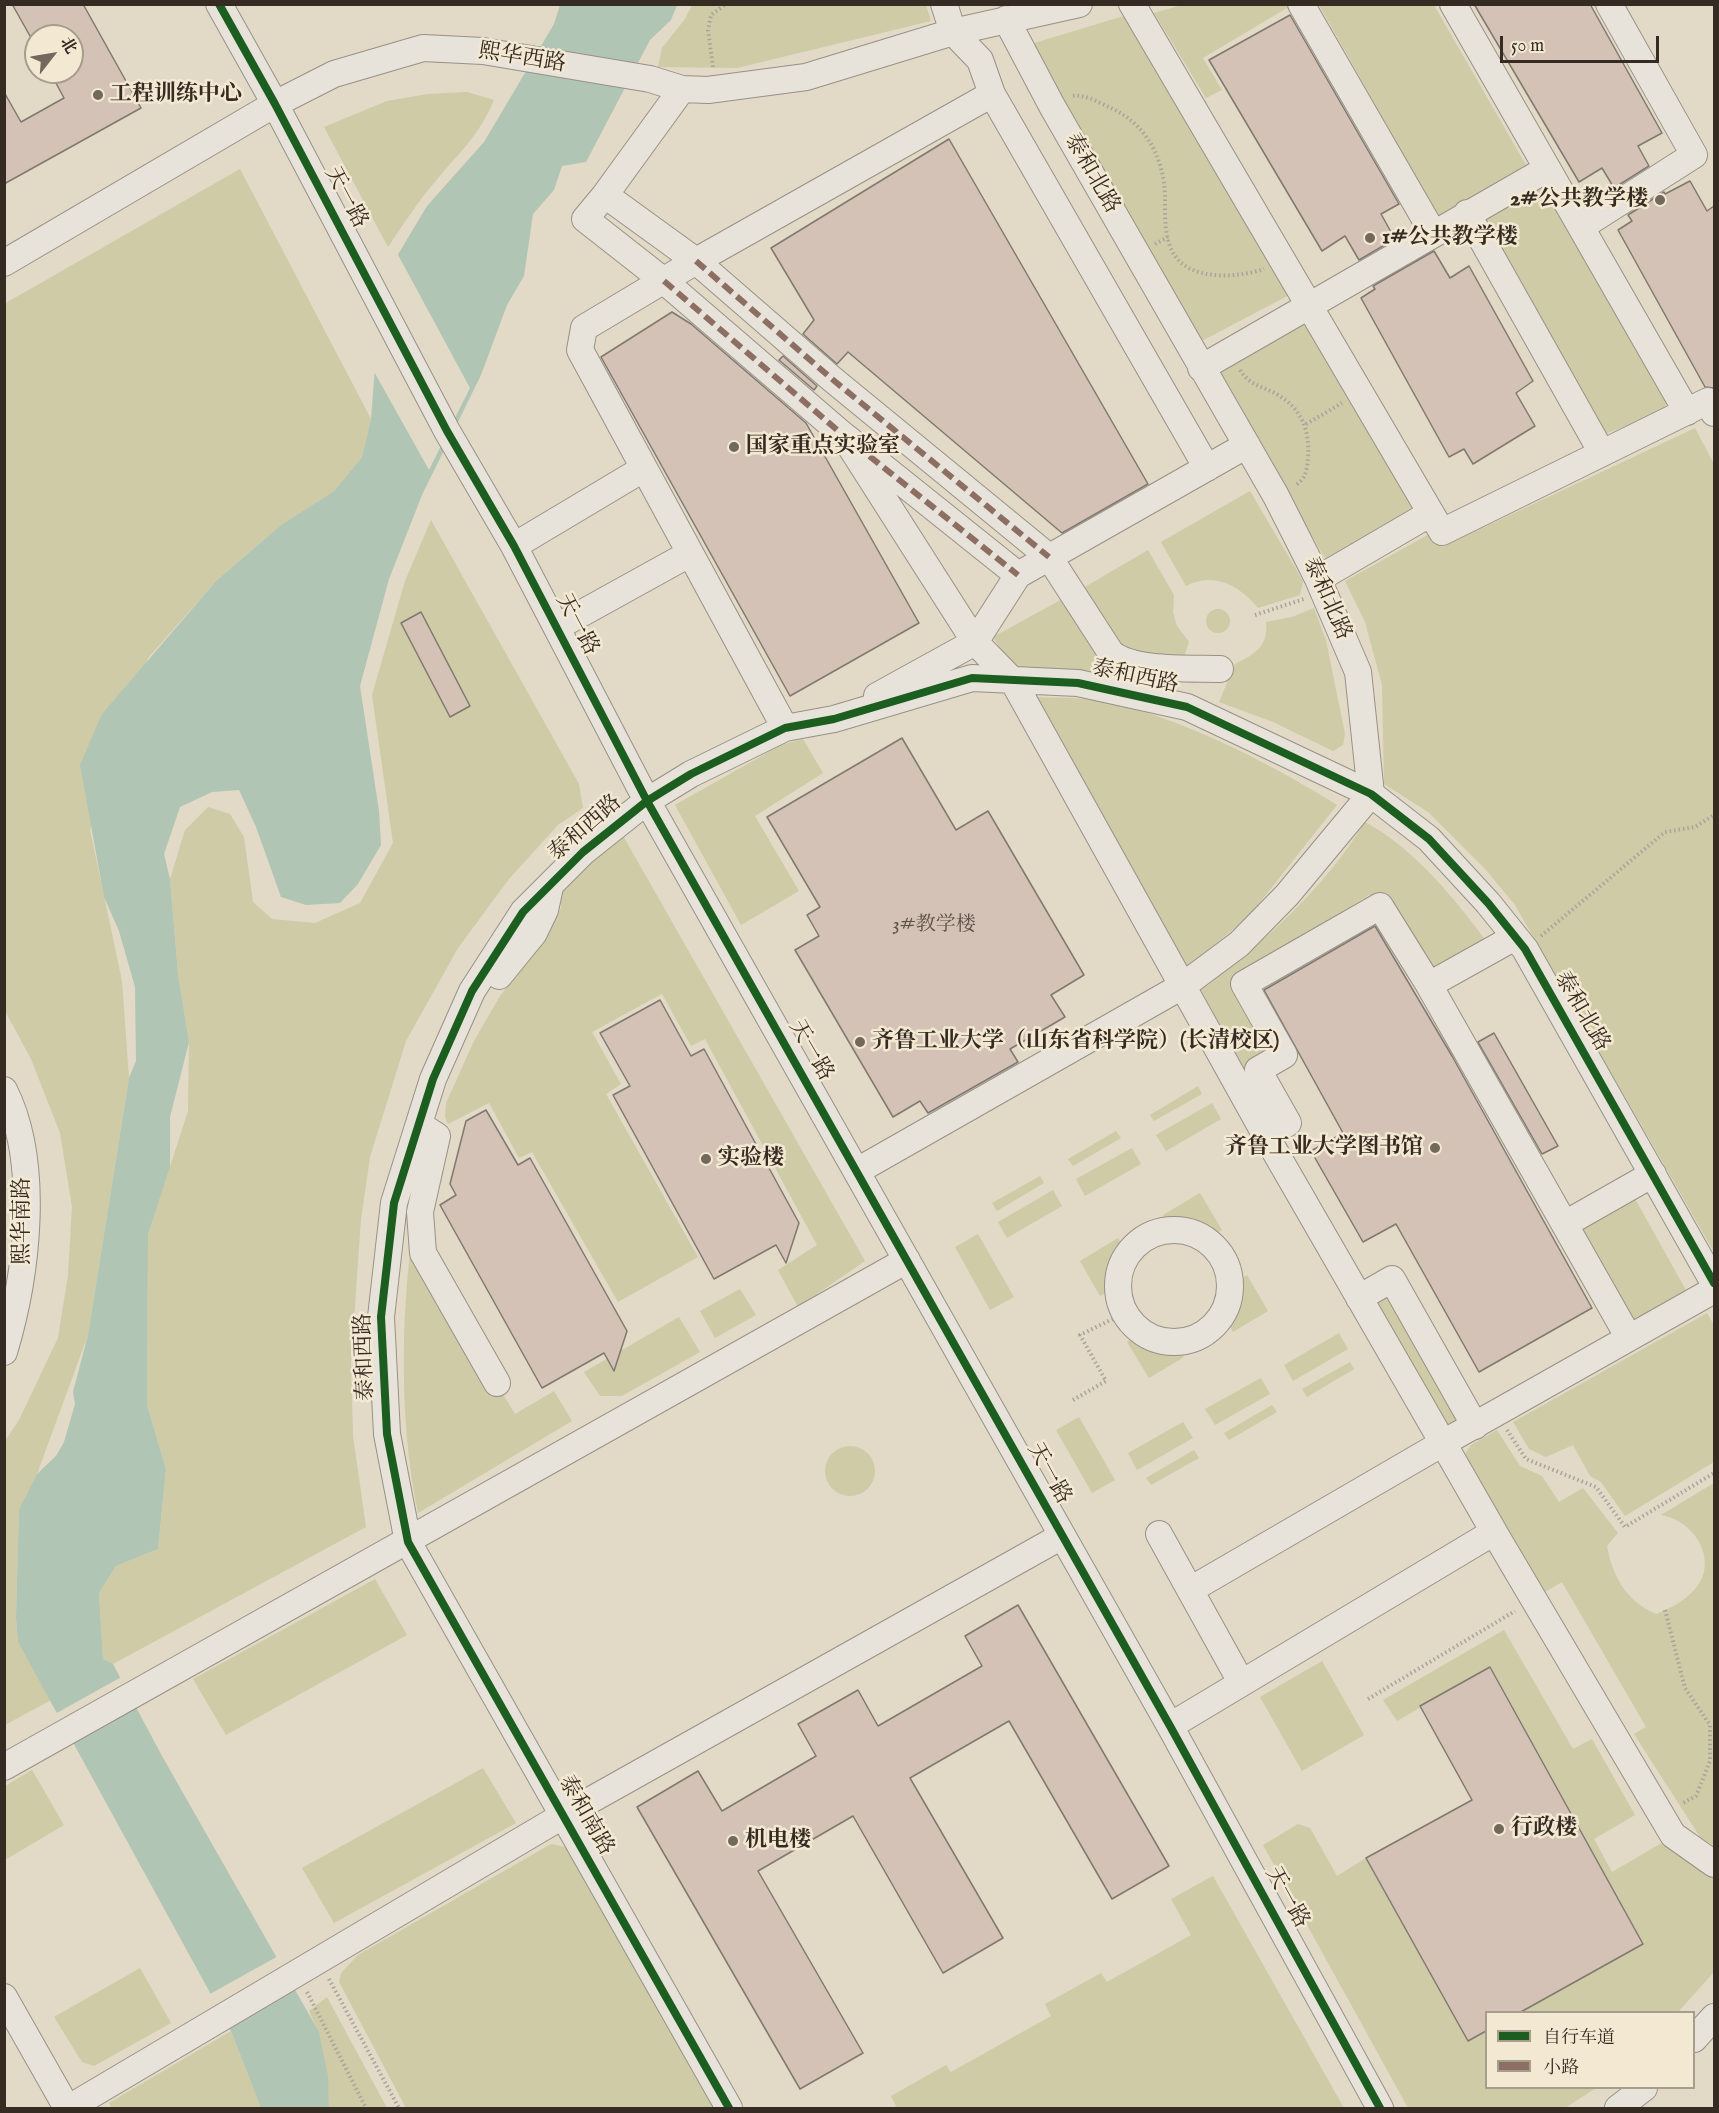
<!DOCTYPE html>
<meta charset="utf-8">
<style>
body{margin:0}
#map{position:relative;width:1719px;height:2113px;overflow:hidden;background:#e2d9c6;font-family:"IM FELL English","Noto Serif SC",serif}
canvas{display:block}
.frame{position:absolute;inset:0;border:6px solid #352b22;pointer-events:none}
.legend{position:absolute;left:1485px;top:2011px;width:210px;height:78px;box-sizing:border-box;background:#f3e9d3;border:2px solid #a79d8c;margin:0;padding:8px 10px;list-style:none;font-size:18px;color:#352b22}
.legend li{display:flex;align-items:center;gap:12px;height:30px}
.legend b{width:30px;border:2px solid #a79d8c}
.north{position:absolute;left:24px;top:24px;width:60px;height:60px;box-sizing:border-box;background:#f3e9d3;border:2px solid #a79d8c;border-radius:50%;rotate:59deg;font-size:16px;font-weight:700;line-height:24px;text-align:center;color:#352b22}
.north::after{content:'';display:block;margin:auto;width:21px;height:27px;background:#72685b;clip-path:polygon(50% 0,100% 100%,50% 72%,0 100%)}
.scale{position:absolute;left:1500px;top:36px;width:159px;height:27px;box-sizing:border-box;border:3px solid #352b22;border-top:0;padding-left:8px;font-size:18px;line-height:21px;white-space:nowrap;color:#352b22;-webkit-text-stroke:4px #f3e9d3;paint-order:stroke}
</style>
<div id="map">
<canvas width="1719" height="2113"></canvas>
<div class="frame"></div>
<ul class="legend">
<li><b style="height:8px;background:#1b5e20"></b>自行车道</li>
<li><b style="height:8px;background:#8d6e63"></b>小路</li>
</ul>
<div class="north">北</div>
<div class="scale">50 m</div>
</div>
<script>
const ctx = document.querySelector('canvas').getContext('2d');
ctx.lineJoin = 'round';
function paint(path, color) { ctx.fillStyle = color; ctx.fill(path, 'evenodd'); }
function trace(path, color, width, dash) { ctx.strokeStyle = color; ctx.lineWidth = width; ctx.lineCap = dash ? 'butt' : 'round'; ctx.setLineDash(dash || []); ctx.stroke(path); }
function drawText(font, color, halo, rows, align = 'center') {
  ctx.font = font + ' "IM FELL English","Noto Serif SC",serif'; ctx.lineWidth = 5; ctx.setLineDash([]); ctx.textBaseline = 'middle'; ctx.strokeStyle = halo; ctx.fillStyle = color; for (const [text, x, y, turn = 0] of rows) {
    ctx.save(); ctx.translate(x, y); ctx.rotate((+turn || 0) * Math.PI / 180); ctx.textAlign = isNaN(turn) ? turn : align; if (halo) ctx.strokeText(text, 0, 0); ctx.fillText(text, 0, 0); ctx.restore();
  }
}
const green = new Path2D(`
 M692,5h234l5,16 -194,47 -79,-1 4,-19 23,-29z
 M1182,5l110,-1v1l-89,53 19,32 -16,8 -52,-85z
 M1319,5h115l92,160 -88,51z
 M1127,15l162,280 -89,47 -169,-298z
 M467,92l27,8c-17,39 -34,51 -60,83 -17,20 -31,42 -46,64l-64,-120 63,-26 41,-7z
 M240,169l131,250 -9,38 -28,34 -53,34 -65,56 -68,77 -58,172 32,151 7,97 -41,257 -51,139 -18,35 -3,109 2,24 33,58 -46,25v-284l14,-21 39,-82 10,-63 4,-68 -12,-74 -29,-74 -26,-48 -1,-707z
 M1540,185l43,64 86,152 -9,12 -55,21 -123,-217z
 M1303,321l111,187 -88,52 -111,-187z
 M1695,428l19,36v788l-199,-347 -29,-35 -58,-58 -44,-28 -2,-99 -17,-63 -20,-41 86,-48 11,14z
 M1250,491l53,90 -3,14 -42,13c-18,-22 -44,-37 -72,-22l-25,-44z
 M431,520l148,264 4,24 -25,17 -49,54 -51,69 -52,93 -36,116 -9,62 -10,144 2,73 13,91 -253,137 -10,-5 -4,-66 17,-27 42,-17 8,-80 -19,-64 1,-170 40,-124 1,-69 -11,-68 -8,-95 15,-49 23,-23 22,7 14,23 9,65 19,17 43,4 45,-20 33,-60 -21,-148 33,-114z
 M1148,550l26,45 -1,18 4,13 12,16 -6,18 -51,-2 -14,-13 -33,-58z
 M1066,597l38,61 71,16 -7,21 -154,-25 -21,-33z
 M1314,608l12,32 19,94 -2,11 -10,6 -60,-29 -54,-20 16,-38c19,-9 34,-18 31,-42l26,-5z
 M1206 621a12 12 0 1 1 24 0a12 12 0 1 1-24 0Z
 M1035,697c19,1 40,0 59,3 78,12 176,63 243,105l-87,110 -64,54z
 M803,739l20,34 -68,43 44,75 -58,34 -66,-120 106,-60z
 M1365,822c51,28 88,75 122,120l-55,31 -53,-78h-10l-117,72 23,87 -5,62 -69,-126c63,-48 122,-100 164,-168z
 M622,834l243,427 -67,46 -20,-37 39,-25 -112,-206 -14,7 -29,-52 -70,38 29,52 -15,10 92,163 -80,45 -86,-150 -13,6 -30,-55 -41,21 -3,-7 1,-14 28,-62 26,-45 38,-51 23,-37 -1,-17 50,-50z
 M1198,1086l4,8 -48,27 -4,-6z
 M1212,1103l9,16 -55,32 -10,-16z
 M1116,1131l5,7 -48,28 -5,-7z
 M1132,1148l9,16 -56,32 -9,-17z
 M1040,1176l4,7 -47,28 -5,-8z
 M419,1189l1,67 95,158 39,-23 18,30 -154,92c-21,-102 -17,-221 1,-324z
 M1053,1190l9,16 -55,32 -9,-16z
 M1200,1193l22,37 -11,6c-12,-12 -26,-16 -43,-11l-5,-10z
 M1634,1197l53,95 -55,32 -54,-95z
 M978,1234l36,63 -24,13 -35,-63z
 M1118,1238l6,10 -11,17 -1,24 -12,7 -20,-35z
 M1247,1275l21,36 -35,21 -5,-10 11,-22 -2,-18z
 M740,1289l16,26 -41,23 -15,-27z
 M1389,1293l71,124 -17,10 -71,-124z
 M1707,1313l7,12v137l-89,54 -24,-34 -11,-6 -17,-31 -27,12 -17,-8 -16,-27z
 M679,1317l21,35 -78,44h-22l-16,-24z
 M1339,1333l9,16 -55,32 -9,-16z
 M1136,1337c10,9 30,15 44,13l4,7 -35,21 -22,-36z
 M1350,1362l4,7 -47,28 -5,-8z
 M1261,1378l9,16 -55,31 -10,-16z
 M1272,1405l5,7 -48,28 -5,-7z
 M1079,1417l36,63 -23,13 -36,-63z
 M1183,1422l10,16 -56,32 -9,-17z
 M1497,1430l23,36 22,10 17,26 24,-14 35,45 -11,13c5,30 20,56 49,68 19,-7 43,-21 48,-42 6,-28 -18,-53 -43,-57l53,-32v376l-80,-125 12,-7 -84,-145 -17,10 -79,-132v-8l5,-7z
 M825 1471a25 25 0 1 1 50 0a25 25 0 1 1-50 0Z
 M1194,1450l5,8 -48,27 -5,-7z
 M375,1579l32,56 -181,100 -33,-56z
 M1504,1630l69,119 19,-10 43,76 -41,24 18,33 55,-32 47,38v94l-36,40h-159l124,-69 -152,-276 -94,54 -14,-21z
 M1322,1661l42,74 -62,36 -42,-74z
 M483,1768l33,55 -182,100 -32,-55z
 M32,1770l32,55 -59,35v-74z
 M1298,1824l12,4 27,48 29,-18 102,183 18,-10v57h110l-31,20h-157l-145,-263z
 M551,1844l14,3 6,6 142,255h-307l-67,-126 2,-9 17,-18z
 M1213,1876l131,232h-451l3,-2 -5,-10 55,-31 5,7 100,-56 -6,-12 56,-31 6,9 84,-47 -20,-36z
 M140,1968l31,55 -77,43 -12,-4 -28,-45z
 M327,1997l60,111h-58c-1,-34 -5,-66 -20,-97z
 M231,2031l30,77h-150l-2,-5z`);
const water = new Path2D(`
 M560,5h117l-6,15 -21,20 -64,122 -24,4 -8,24 -21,24 -9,62 -17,29 -26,70 -59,120 -33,84 -29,107 19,125 2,34 -23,39 -18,19 -34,2 -25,-8 -25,-70 -17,-37 -27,2 -32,15 -16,47 6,25 8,95 11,68 -19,75v50l-22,68 -1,170 19,64 -8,80 -42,17 -17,27 4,66 10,5 49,92 157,276 9,44 1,32h-68l-30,-77 -213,-389 -2,-24 3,-109 18,-35 19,-18 8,-14 11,-38 -2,-12 15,-57 41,-257 7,-17 -1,-74 -16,-56 -15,-34 -24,-132 22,-51 114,-133 65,-56 53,-34 28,-34 9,-38 4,-51 18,-105 34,-57 57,-64 70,-118z`);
const pier = new Path2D(`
 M396,251l74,137 -41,82 -57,-102 18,-106z
 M123,1676l14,26 -69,39 -13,-27z
 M280,1955l16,27 -73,41 -15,-28z`);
const building = new Path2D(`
 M12,4h71l58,104 -137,76v-92l17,30 43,-24 -14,-26h22v-36h-42z
 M1474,4h116l72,129 -24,13 11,20 -35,22 -12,-20 -23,14z
 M1290,15l109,189 -18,10 14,25 -36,21 -14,-24 -23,15 -113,-191z
 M949,139l199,345 -86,49 -214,-181 -11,12 -34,-30 11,-14 -43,-72z
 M1690,181l17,30 7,-5v182l-9,-1 -87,-157 14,-9 -4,-6 36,-23 1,2z
 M1434,251l16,27 19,-12 64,115 -17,12 19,33 -62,38 -9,-15 -15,8 -88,-159 14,-9 -2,-3z
 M672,312l19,12 115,99 113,200 -129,73 -189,-339z
 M783,356l34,30 -3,4 -35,-30z
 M421,612l49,94 -20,11 -49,-94z
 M902,738l54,92 32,-19 96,164 -33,20 14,22 -55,32 8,13 -90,51 -8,-12 -27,16 -98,-167 24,-14 -12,-21 13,-8 -53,-90z
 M1375,926l77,130 140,252 -113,64 -83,-148 -33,18 -52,-91 32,-18 -79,-143z
 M660,1000l31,56 13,-7 95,174 -13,40 -10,-18 -62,34 -101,-184 17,-9 -30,-53z
 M1494,1033l64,113 -16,8 -64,-112z
 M486,1110l32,55 12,-7 97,173 -13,40 -10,-18 -62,35 -102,-183 16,-10 -6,-11 16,-63z
 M1018,1605l151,261 -57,33 -103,-178 -99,57 93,160 -60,35 -90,-157 -95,55 105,182 -63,36 -163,-282 61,-36 24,40 94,-55 -18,-32 60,-34 20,36 104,-60 -17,-30z
 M1490,1667l153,277 -124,69h-33v18l-18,10 -102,-183 106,-58 -52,-94z`);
const path = new Path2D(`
 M713,67l-5,-37 3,-15 15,-11
 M1073,96c12,-2 27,7 38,12 35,16 53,50 54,88 0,17 -1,39 7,55 16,31 64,27 92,18
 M1155,244l13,-7
 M1240,370c10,16 23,16 38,25 24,14 32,36 30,62 -1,13 -2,21 -12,28
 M1306,424l36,-21
 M1255,615l49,-16
 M1541,936l124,-104 30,-5 19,-12
 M1073,1400l33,-19 -26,-46 45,-22
 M1507,1430l19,29 70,28 29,40 89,-54
 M1665,1610l20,78 25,37v36l-14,35 -15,8
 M1368,1699l147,-88
 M329,1979l70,129
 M307,1992l59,116`);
const minor = new Path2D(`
 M219,4l56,100 172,327 67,115 133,255 523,925 210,382
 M944,4l9,28 27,28 12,34 215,374
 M1132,4l310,528 266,-131 6,12
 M1301,4l132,229
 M1453,4l234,408
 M1006,19l46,87 224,390 42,83 40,93 13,122
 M682,89l-77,106 91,66 136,118 217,178 62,96c23,19 79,15 109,16
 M605,195l-20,24 79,62 179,154 175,140
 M1467,213l135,240
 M1581,227l113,-72 -85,-151
 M4,263l271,-159 59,-30 89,-26 60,3 167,28 32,10 26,1 98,-13 147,-45 126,-28
 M1201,368l346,-199
 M843,435l132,207 38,39 253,455 177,307 271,-153
 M514,546l129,-77
 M1318,579l113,-66
 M557,627l132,-73
 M877,696l98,-54 43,-67 229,-130
 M785,728l-205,-378 4,-22 112,-67 296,-167
 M499,976l35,-43 11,-23 5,-23
 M1429,985l86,-48
 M4,1090c37,73 23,186 0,262
 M426,1129l11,7 -17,76 3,41 74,130
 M1266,1136l22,-13 -30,-53 26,-15 -40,-71 136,-78 49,79 200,353
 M857,1171l327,-186 55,-41 48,-49 84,-101
 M1565,1224l88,-50
 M1118 1286a56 56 0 1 1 112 0a56 56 0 1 1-112 0Z
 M1359,1298l33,-19 83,147
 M1159,1534l82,148
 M1190,1590l253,-147 51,89
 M1170,1726l324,-194 179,303 41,29
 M4,1767l903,-507
 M4,1997l63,111
 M1694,2039l20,-22
 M69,2108l495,-293 498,-279
 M729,2108l-321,-566 -21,-108 -6,-117 13,-114 39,-124 39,-88 51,-79 60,-60 64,-51 44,-27 94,-46 49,-9 138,-41 106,5 109,24 184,87 58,45 59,64 37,46 189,334
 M1618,2108l26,-20`);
const quiet = new Path2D(`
 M696,261l136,118 217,178
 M664,281l179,154 175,140`);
const cycleway = new Path2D(`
 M219,4l56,100 172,327 67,115 133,255 523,925 210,382
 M729,2108l-321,-566 -21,-108 -6,-117 13,-114 39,-124 39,-88 51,-79 60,-60 64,-51 44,-27 94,-46 49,-9 138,-41 106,5 109,24 184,87 58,45 59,64 37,46 189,334`);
const markers = [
 [98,95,6,"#72685b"],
 [1660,200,6,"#72685b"],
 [1370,238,6,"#72685b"],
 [734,447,6,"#72685b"],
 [860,1042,6,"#72685b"],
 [1435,1148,6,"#72685b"],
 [706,1159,6,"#72685b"],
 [1499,1829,6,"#72685b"],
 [733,1841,6,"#72685b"]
];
const numberNames = [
 ["3#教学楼",934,926]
];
const streetNames = [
 ["熙华西路",522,59,9],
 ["泰和北路",1091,174,60],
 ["天一路",345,198,62],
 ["泰和北路",1326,599,66],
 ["天一路",576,625,62],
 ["泰和西路",1135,678,12],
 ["泰和西路",586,829,-41],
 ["泰和北路",1581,1012,60],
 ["天一路",810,1051,60],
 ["熙华南路",23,1221,-90],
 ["泰和西路",366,1357,-92],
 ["天一路",1048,1474,61],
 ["泰和南路",585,1816,60],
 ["天一路",1286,1898,61]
];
const poiNames = [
 ["工程训练中心",110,95],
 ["2#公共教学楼",1648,200,"right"],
 ["1#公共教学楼",1382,238],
 ["国家重点实验室",746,447],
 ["齐鲁工业大学（山东省科学院）(长清校区)",872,1042],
 ["齐鲁工业大学图书馆",1423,1148,"right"],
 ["实验楼",718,1159],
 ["行政楼",1511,1829],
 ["机电楼",745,1841]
];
paint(green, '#cecba6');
paint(water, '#b0c5b4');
paint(pier, '#e2d9c6');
paint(building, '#d3c2b5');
trace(building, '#80796f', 1.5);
trace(minor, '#979186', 28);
trace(path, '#a8a49c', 4, [1.5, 3]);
trace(minor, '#e8e3da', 26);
trace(quiet, '#8d6e63', 6, [12, 6]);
trace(cycleway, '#1b5e20', 8);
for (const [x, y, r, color] of markers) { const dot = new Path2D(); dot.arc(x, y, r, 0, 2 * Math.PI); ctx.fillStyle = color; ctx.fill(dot); trace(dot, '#f3e9d3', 2); }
drawText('20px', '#5c5147', null, numberNames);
drawText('22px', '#352b22', '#f3e9d3', streetNames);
drawText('bold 22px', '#352b22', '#f3e9d3', poiNames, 'left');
</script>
